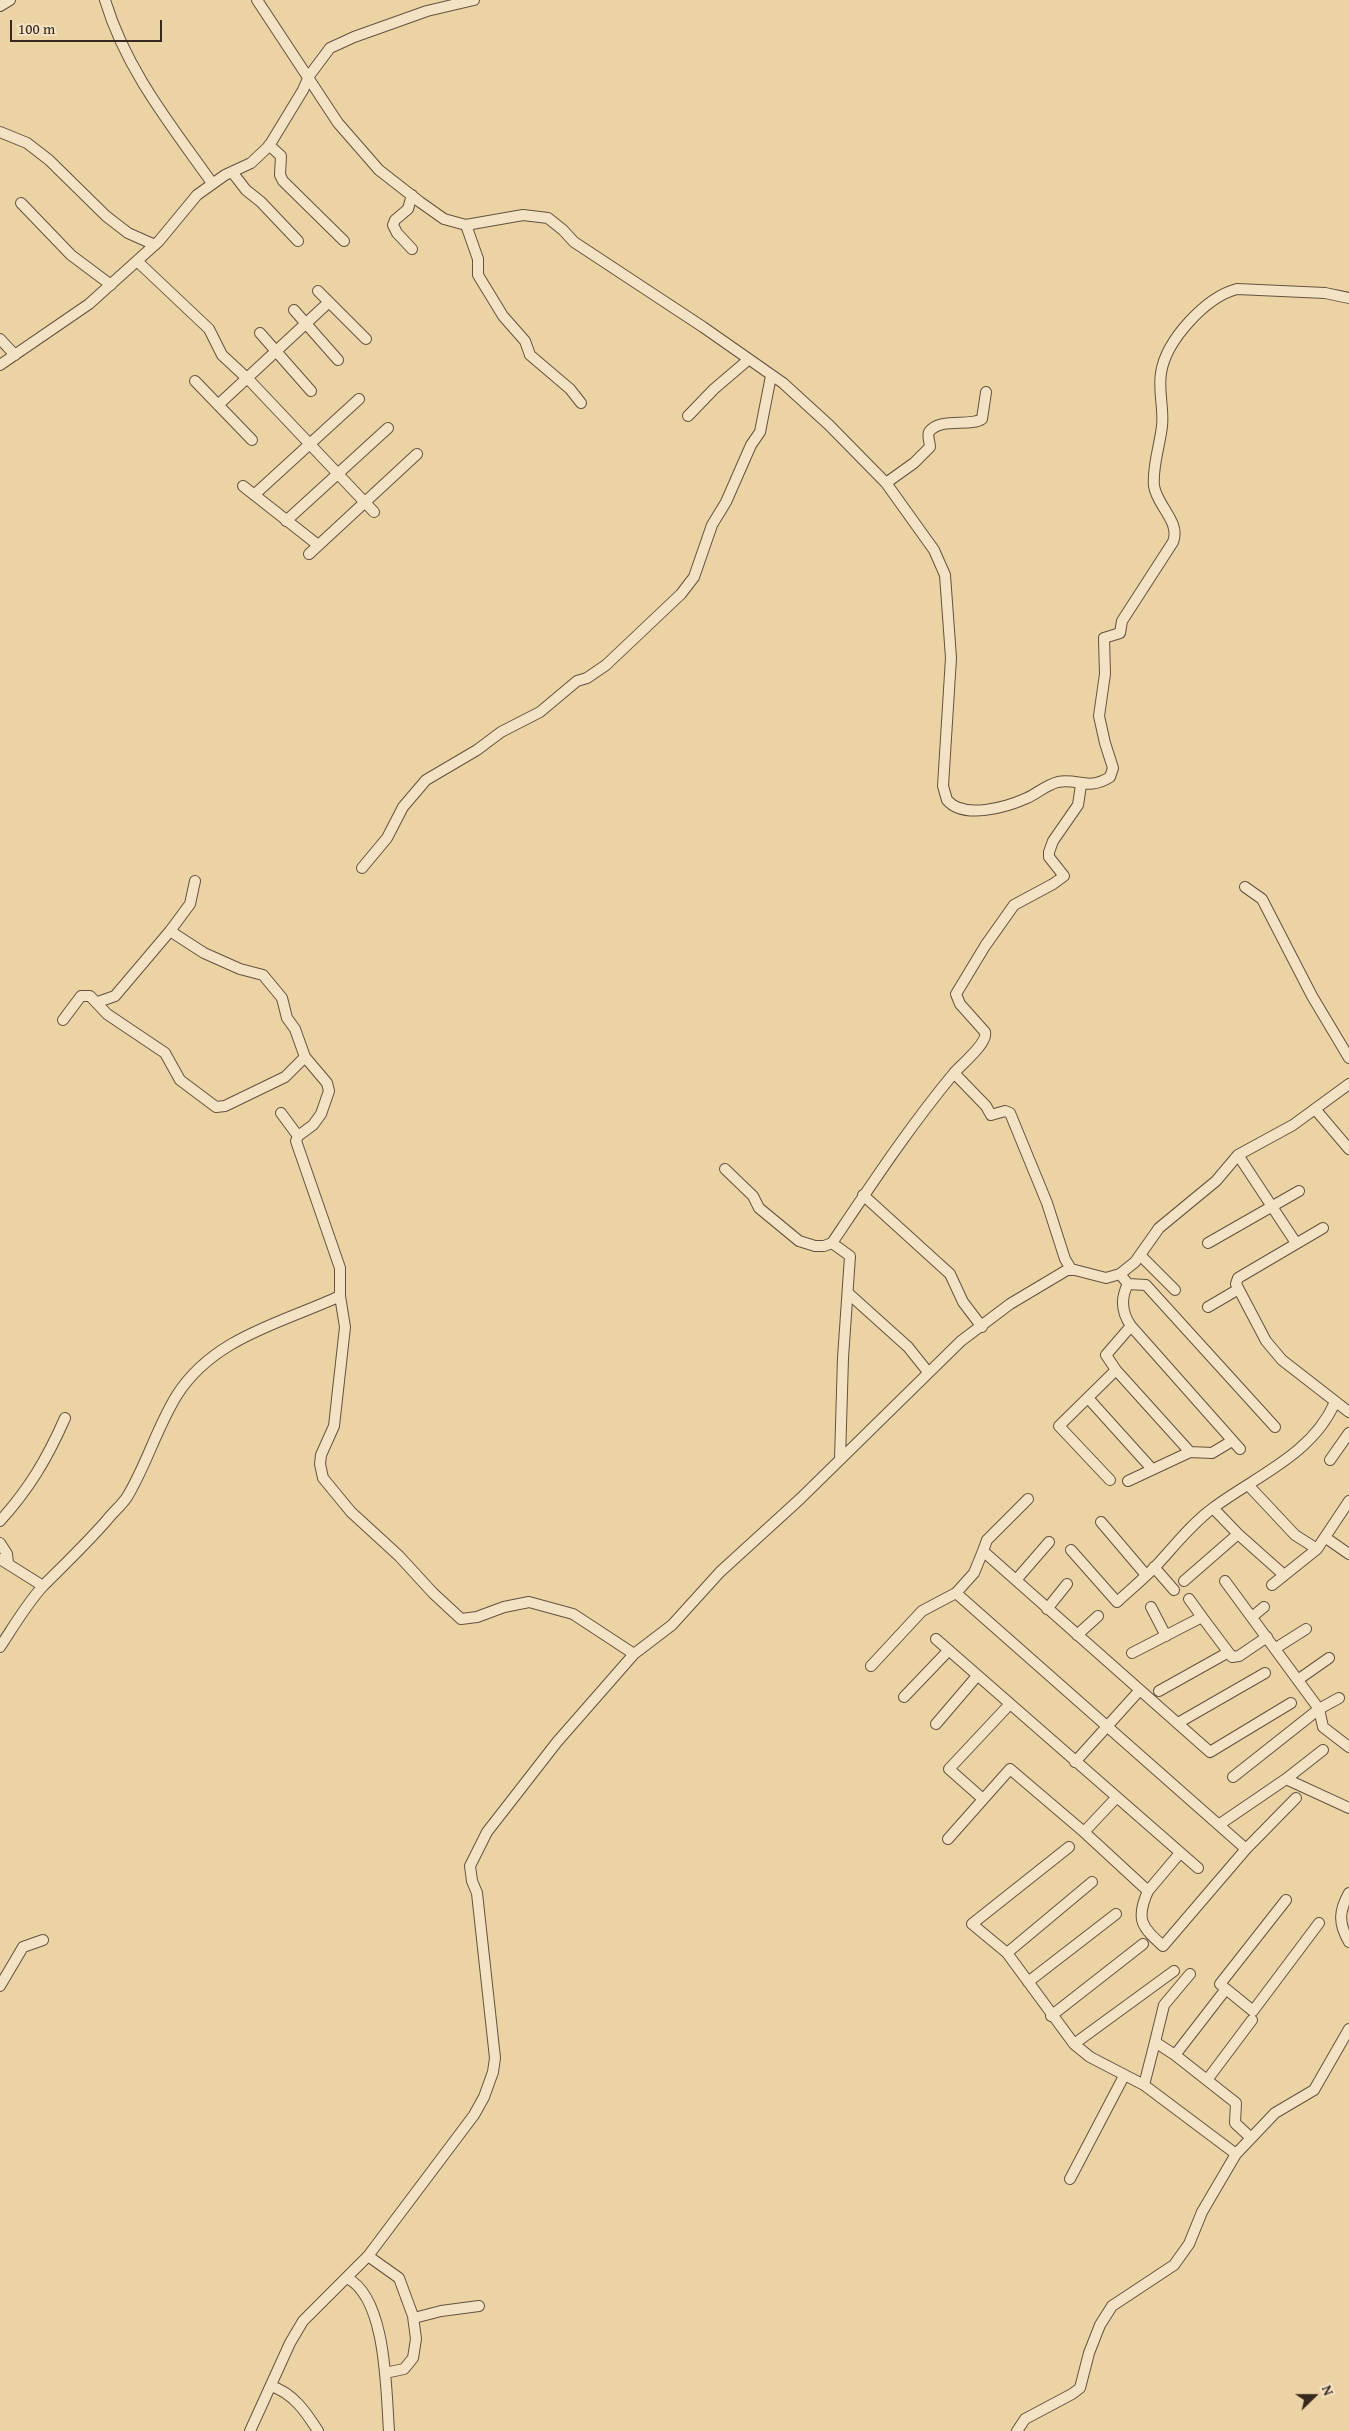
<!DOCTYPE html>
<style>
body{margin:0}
#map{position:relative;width:1349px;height:2431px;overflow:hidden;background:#ecd3a3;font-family:"Gentium Book Plus",serif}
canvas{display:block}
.north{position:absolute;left:1289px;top:2371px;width:50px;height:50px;-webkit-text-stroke:4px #f3e2c3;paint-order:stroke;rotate:68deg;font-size:14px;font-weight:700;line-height:20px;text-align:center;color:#36271f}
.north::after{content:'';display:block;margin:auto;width:18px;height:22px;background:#36271f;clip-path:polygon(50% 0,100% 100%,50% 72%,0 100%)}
.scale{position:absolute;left:10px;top:20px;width:152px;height:22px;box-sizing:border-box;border:2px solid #36271f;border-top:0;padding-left:6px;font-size:15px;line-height:18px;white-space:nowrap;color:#36271f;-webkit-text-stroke:4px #f3e2c3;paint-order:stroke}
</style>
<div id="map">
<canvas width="1349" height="2431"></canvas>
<div class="north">N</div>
<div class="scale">100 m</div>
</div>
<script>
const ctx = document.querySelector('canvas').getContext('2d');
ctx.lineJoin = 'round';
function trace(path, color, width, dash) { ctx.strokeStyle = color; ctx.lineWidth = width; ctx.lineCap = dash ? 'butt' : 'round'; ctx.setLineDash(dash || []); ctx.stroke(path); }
const street = new Path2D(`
 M105,0c21,70 66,125 107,183
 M257,0l81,123 41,47 41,32 24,17 22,6 57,-10 25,3 15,12 11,12 129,85 80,56 46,42 57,58 48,67 11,25 6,83 -8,128 4,14c17,20 60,7 80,-2 11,-5 19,-13 31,-16 20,-4 30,9 52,-5l3,-9 -8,-25 -6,-27 6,-42 -1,-36 16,-5 2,-12 51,-79c8,-20 -16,-36 -19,-56 -2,-19 6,-41 8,-60 2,-18 -4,-35 -1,-53 5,-33 45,-76 76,-84l88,4 24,5
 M0,6l10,-6
 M0,132l27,11 22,17 57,56 22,17 27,12
 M269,145l12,11 -1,19 3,6 61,60
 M232,172l14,18 15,12 37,39
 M412,195l-4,14 -13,11 -2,5 4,8 15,16
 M21,203l50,52 40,30
 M466,225l12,34v16l25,41 22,25 5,14 40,34 11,14
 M137,261l72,68 13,26 29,27 123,130
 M318,291l48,48
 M294,310l44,50
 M260,333l51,58
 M0,339l15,16
 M0,365l89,-61 70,-63 38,-46 28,-20 26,-12 18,-17 34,-56 6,-14 21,-28 24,-11 73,-26 47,-11
 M195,381l57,59
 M218,405l111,-103
 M688,416l26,-27 34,-29
 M886,483l28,-20 16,-16c0,-4 -3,-12 -1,-15 11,-15 41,-5 53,-13l4,-27
 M243,486l75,59
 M254,495l105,-96
 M286,521l102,-93
 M309,554l108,-100
 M362,868l25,-30 16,-31 23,-27 51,-30 24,-18 39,-20 37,-31 10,-3 19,-13 75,-71 13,-17 18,-52 14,-23 25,-57 9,-13 11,-56
 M1245,887l17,12 50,97 37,62
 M170,931l34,22 36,16 23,6 19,23 5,20 8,11 10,28 22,26 2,8 -8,23 -8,11 -15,11 -2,5 44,127v28l5,31 -11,99 -13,29 -1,9 3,14 28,34 48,44 34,37 28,26 16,-2 27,-10 25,-5 44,12 61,40
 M98,1002l17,-6 55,-65 20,-27 5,-23
 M63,1020l18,-24h9l17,18 58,39 15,27 36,27 9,-1 60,-29 20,-20
 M954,1073l32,33 5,9 14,-4 5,2 37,90 18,56 6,10
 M1315,1109l34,40
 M281,1113l17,23
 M1238,1155l58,88
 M725,1169l28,27 6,12 40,33 16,5h9l8,-3
 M863,1195l87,79 13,28 19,25
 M1323,1228l-85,50 -2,6 30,57 16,19 67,52
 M1208,1243l91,-52
 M1140,1255l35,35
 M1120,1274l8,10 18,1 129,142
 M1128,1284c-8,15 -6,29 3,42l109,123
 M848,1293l60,54 20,25
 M1208,1307l29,-17
 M1131,1326l-25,29 10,15 74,82 22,1 20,-12
 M1088,1398l64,71
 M840,1459l3,-101 7,-102 -18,-13c39,-58 78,-117 122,-170 8,-9 34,-30 31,-41l-25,-28 -4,-10 29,-48 29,-41 39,-21 11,-8 -15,-19v-5l4,-11 25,-36 3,-20
 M1330,1460l19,-27
 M1110,1480l-51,-54 57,-56
 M1128,1481l62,-29
 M1249,1486l46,49 22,14
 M1028,1499l-41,41 -4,11 227,201 81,-49
 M1213,1508l25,26 46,41
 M0,1521c29,-32 47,-62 65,-103
 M1101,1522l45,53
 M1326,1538l23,16
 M0,1543l7,11 1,9
 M1071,1550l46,52c12,-11 25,-22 37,-34 19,-20 36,-43 59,-60 43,-32 100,-54 122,-106
 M0,1559l43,27
 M1154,1567l20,23
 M1016,1580l33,-38
 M1184,1581l54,-47
 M1225,1581l94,128 4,18 26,20
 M1272,1585l45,-36 32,-48
 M956,1593l290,256
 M1189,1599l13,18
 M1151,1607l15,29
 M1047,1609l20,-25
 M1252,1617l12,-10
 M1077,1635l21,-19
 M936,1639l262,229
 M0,1647c14,-21 27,-44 44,-62 22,-22 43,-42 63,-65 6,-8 15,-15 20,-23 19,-31 30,-70 50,-102 37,-58 105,-72 163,-99
 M1276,1648l30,-19
 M1132,1653l70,-36 30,40 7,-1 28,-19
 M871,1666l51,-55 34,-18 18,-20 9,-22
 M1299,1679l30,-21
 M1159,1691l68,-38
 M904,1697l45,-47
 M1178,1723l87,-50
 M936,1724l41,-48
 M1075,1762l64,-71
 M1233,1777l86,-68 20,-11
 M1286,1779l37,-29
 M983,1799l-34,-30 60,-64
 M1220,1824l66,-45 63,29
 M1084,1832l32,-34
 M948,1839l62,-70 74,63 64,59c-13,29 -6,36 15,55l83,-97 50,-51
 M1069,1847l-97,77 35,29 67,91 16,13 54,28 92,69
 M1148,1891l32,-38
 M1349,1893c-10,18 -11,30 0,49
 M1007,1953l85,-71
 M1190,1974l-26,31 -9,37 20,13 61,48 -1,20 15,14
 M1028,1982l88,-68
 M0,1986l23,-39 20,-7
 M1226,1989l27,22 66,-88
 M1051,2016l92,-72
 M1074,2044l100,-73
 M1175,2055l51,-66 -6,-5 66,-84
 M1207,2080l45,-60
 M1144,2085l11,-43
 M1070,2179l54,-103
 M368,2256l31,22 14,38 3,23 -3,19 -9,11 -19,4
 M347,2278c40,20 39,114 42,153
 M414,2318l27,-7 38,-5
 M271,2386c22,7 35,26 47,45
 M250,2431l40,-88 13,-22 65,-65 106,-141 10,-18 9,-25 2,-14 -18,-165 -5,-12 -2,-15 17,-34 70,-90 77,-88 38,-29 48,-53 80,-73 161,-158 49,-37 57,-34h8l31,8 14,-4 15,-12 24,-34 57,-47 22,-26 55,-30 56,-41
 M1017,2431l8,-12 47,-25 8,-6 9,-35 11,-28 12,-19 62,-41 15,-21 13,-32 34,-58 39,-41 39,-23 35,-61`);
trace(street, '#645240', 12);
trace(street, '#f3e2c3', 10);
</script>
